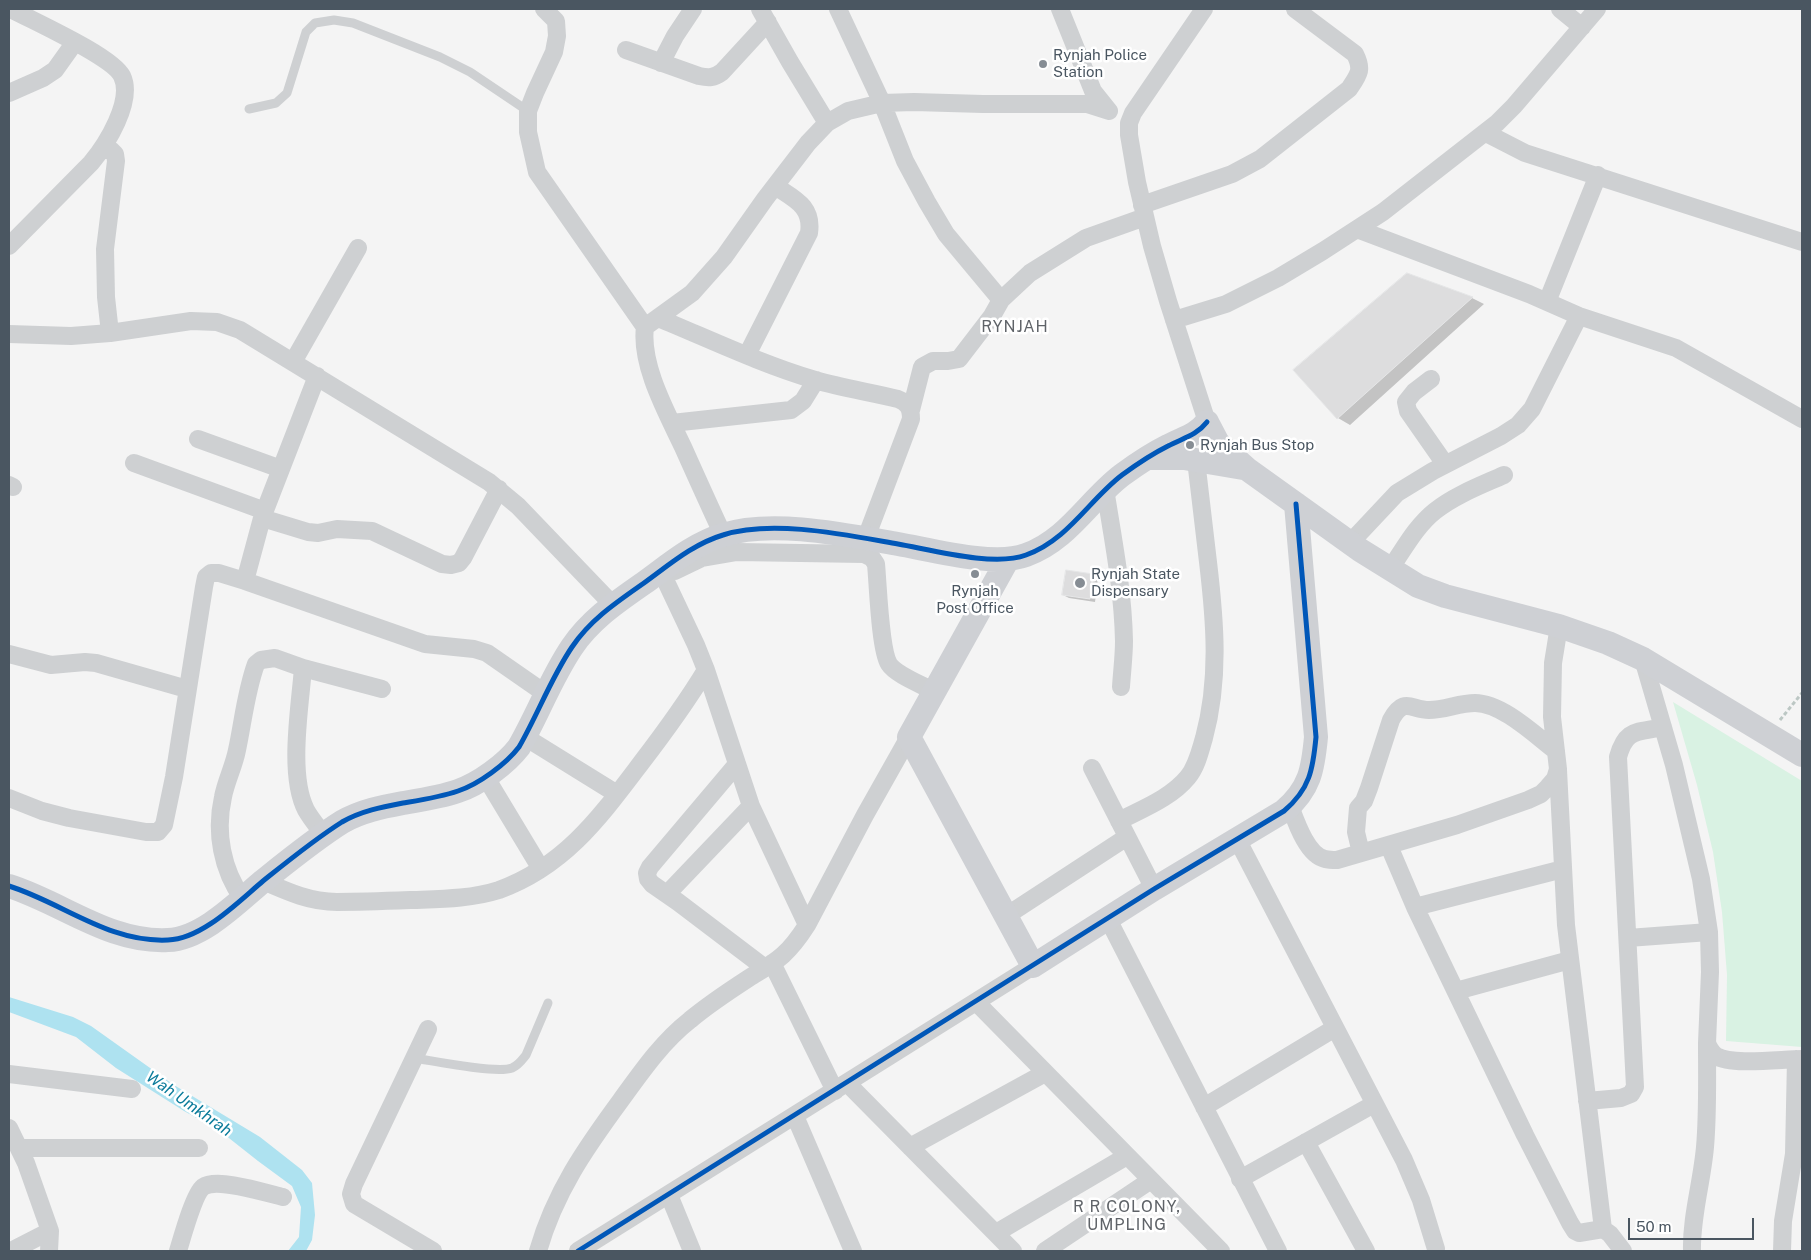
<!DOCTYPE html>
<style>
body{margin:0}
#map{position:relative;width:1811px;height:1260px;overflow:hidden;background:#f4f4f4;font-family:"Public Sans",sans-serif}
canvas{display:block}
.frame{position:absolute;inset:0;border:10px solid #4a5661;pointer-events:none}
.scale{position:absolute;left:1628px;top:1218px;width:126px;height:22px;box-sizing:border-box;border:2px solid #4a5661;border-top:0;padding-left:6px;font-size:15px;line-height:18px;white-space:nowrap;color:#4a5661;-webkit-text-stroke:4px #fff;paint-order:stroke}
</style>
<div id="map">
<canvas width="1811" height="1260"></canvas>
<div class="frame"></div>
<div class="scale">50 m</div>
</div>
<script>
const ctx = document.querySelector('canvas').getContext('2d');
ctx.lineJoin = 'round';
function paint(path, color) { ctx.fillStyle = color; ctx.fill(path, 'evenodd'); }
function trace(path, color, width, dash) { ctx.strokeStyle = color; ctx.lineWidth = width; ctx.lineCap = dash ? 'butt' : 'round'; ctx.setLineDash(dash || []); ctx.stroke(path); }
function drawText(font, color, halo, rows, align = 'center') {
  ctx.font = font + ' "Public Sans",sans-serif'; ctx.lineWidth = 5; ctx.setLineDash([]); ctx.textBaseline = 'middle'; ctx.strokeStyle = halo; ctx.fillStyle = color; for (const [text, x, y, turn = 0] of rows) {
    ctx.save(); ctx.translate(x, y); ctx.rotate((+turn || 0) * Math.PI / 180); ctx.textAlign = isNaN(turn) ? turn : align; if (halo) ctx.strokeText(text, 0, 0); ctx.fillText(text, 0, 0); ctx.restore();
  }
}
const green = new Path2D(`
 M1673,702l129,79v266l-76,-6 1,-66 -5,-63 -9,-60 -16,-67z`);
const water = new Path2D(`
 M9,997l64,20 18,9 83,59 86,52 42,33 10,13 3,32 -3,25 -6,11h-18l11,-14 2,-30 -9,-21 -34,-25 -38,-30 -36,-20 -68,-43 -40,-31 -67,-25z`);
const shadow = new Path2D(`
 M1408,275l64,23 12,6 -134,121 -12,-7z
 M1067,571l26,4 5,3 -3,24 -26,-4 -6,-3z`);
const building = new Path2D(`
 M1407,273l66,24 -136,122 -44,-49z
 M1066,570l27,4 -3,25 -28,-4z`);
const path = new Path2D(`
 M1780,720l22,-27`);
const lane = new Path2D(`
 M249,109l27,-6 11,-10 19,-61 9,-9 19,-3 19,3 87,34 30,15 58,39
 M414,1058c20,3 82,16 98,10 7,-3 10,-8 14,-13l22,-52`);
const street = new Path2D(`
 M544,9l12,12 1,15 -3,16 -19,41 -7,18v21l9,40 108,155
 M760,9l30,53 37,61
 M838,9l44,94 23,58 22,41 19,32 55,66
 M1060,9l33,82 16,20
 M1204,9l-71,104 -4,10v12l8,47 15,64 16,55 39,121
 M1560,9l22,18
 M626,50l73,26c10,2 15,2 23,-4l46,-50
 M661,63l14,-27 18,-27
 M9,93l34,-15 12,-8 20,-28
 M1486,133l39,20 277,89
 M101,150h10l4,4 1,7 -11,88 1,48 4,36
 M1142,205l90,-31 28,-15 89,-70c10,-15 14,-19 6,-35l-60,-45
 M1357,229l172,65 50,22 97,32 126,71
 M9,246l82,-83c15,-18 43,-62 31,-87 -10,-20 -89,-55 -111,-67
 M1547,302l51,-127
 M658,318c51,21 103,46 157,62 27,8 55,12 83,19 10,4 13,9 13,20l-45,119
 M1174,320l52,-16 52,-26 45,-27 60,-39 114,-89 17,-17 83,-97
 M9,334l62,2 39,-3 81,-12 26,1 23,8 249,152 29,24 95,99
 M747,355l62,-122c4,-27 -15,-34 -34,-47
 M293,362l65,-114
 M1431,379l-17,13 -8,10 2,9 37,53
 M911,410l11,-43 11,-6h15l11,-2 33,-43 9,-16 29,-27 56,-35 59,-21
 M672,423l119,-13 12,-9 13,-21
 M198,439l83,30
 M134,463l131,48
 M9,485l4,2
 M1105,489c8,50 18,101 19,152 0,15 -2,30 -3,46
 M262,518l46,14 10,1 19,-4 35,2 70,33 9,1 8,-2 4,-5 36,-69
 M723,535c-14,-30 -27,-59 -40,-88 -16,-34 -43,-82 -38,-120l47,-34 32,-36 41,-58 43,-56 19,-20 21,-12 34,-8 32,-1 69,2h104l22,7
 M1350,543l47,-50 36,-22 68,-35 17,-11 14,-16 47,-93
 M1390,569c14,-20 26,-43 45,-58 20,-16 47,-26 69,-36
 M661,571l35,74 10,25 45,136 56,119
 M675,571l27,-13 35,-6 127,2 8,4 4,6c2,20 4,86 13,100 7,11 34,21 46,28
 M245,581l17,-63 55,-142
 M9,654l42,11 34,-3 11,1 91,26
 M1643,659l31,106 27,114 8,53 1,40 -3,71c2,5 4,9 9,13 16,10 66,3 86,3
 M303,668c-3,39 -15,107 3,142 5,9 12,17 18,25
 M525,737l92,57
 M737,764l-87,103 -3,6 1,6 4,5 26,18 87,66
 M1092,768l62,121
 M1558,770l8,155 37,304
 M485,776l56,93
 M9,798l33,13 27,7 77,14h12l6,-7 10,-48 30,-190 2,-10 5,-4h8l26,8 180,63 49,5 13,4 59,41
 M1290,806c6,16 17,49 35,53 4,1 9,1 12,1l120,-35 71,-25 13,-6 7,-7 7,-8 3,-10 -6,-52 1,-54 6,-37
 M1119,821c23,-12 52,-23 69,-44 9,-11 12,-26 16,-39 16,-59 11,-117 4,-176 -4,-34 -8,-68 -12,-102
 M1237,839l167,321 17,40 15,49
 M1389,846l26,61 110,228 45,88 5,8 4,2 24,-4 7,5 13,17
 M1361,853l-5,-21 2,-24 6,-7 5,-13 22,-68c13,-24 20,-10 38,-10 16,0 30,-7 46,-7 27,0 60,32 81,48
 M263,881c25,11 47,21 74,21 25,0 50,-1 76,-2 28,-1 58,-1 86,-10 66,-24 101,-73 142,-127 23,-30 45,-60 65,-93
 M667,894l84,-88
 M243,899c-21,-29 -28,-67 -20,-102 3,-16 11,-31 14,-47 6,-28 9,-59 19,-86l5,-4 14,-2 28,10 79,21
 M1415,907l148,-38
 M1006,916l121,-79
 M1108,919l170,332
 M1628,938l81,-6
 M772,963l63,128
 M1456,991l114,-31
 M976,1002l245,249
 M428,1029l-74,155 -3,10 3,10 79,47
 M9,1074l123,15
 M847,1083l166,168
 M1587,1101l34,-3 10,-4 4,-7 -17,-330c8,-29 19,-24 45,-30
 M1204,1107l131,-79
 M795,1116l58,135
 M9,1128l17,35 24,68 -1,20
 M1306,1142l60,109
 M910,1147l135,-74
 M19,1148h180
 M1240,1179l134,-75
 M669,1195l23,56
 M996,1233l131,-77
 M11,1251l39,-20
 M178,1251c4,-13 16,-57 25,-64 14,-10 63,6 80,10
 M538,1251c17,-59 47,-102 83,-151 21,-29 41,-58 69,-80 19,-16 39,-29 59,-42 11,-7 24,-14 34,-23 10,-9 17,-19 24,-30l58,-110 44,-78
 M578,1251l455,-285
 M1045,1251l106,-71
 M1692,1251c-1,-34 10,-69 13,-104 3,-34 2,-70 2,-104
 M1782,1251l1,-30 11,-67 2,-95`);
const secondary = new Path2D(`
 M1207,422l11,21 29,26 113,81 58,36 27,10 114,30 49,17 35,16 159,96
 M1150,458h34l59,10
 M1008,559l-99,178 124,229 121,-77 130,-78c26,-22 29,-42 32,-74l-20,-233
 M9,886c54,17 100,57 159,54 34,-1 70,-38 95,-59 25,-20 52,-42 79,-59 19,-11 40,-15 61,-19 18,-3 38,-6 55,-12 21,-7 48,-27 61,-44 19,-33 32,-69 53,-100 19,-28 45,-45 72,-64 25,-18 49,-39 79,-48 49,-16 124,0 175,9 34,6 96,23 128,11 42,-15 63,-55 96,-80 15,-11 30,-21 46,-29 15,-8 28,-10 39,-24`);
const cycleway = new Path2D(`
 M9,886c54,17 100,57 159,54 34,-1 70,-38 95,-59 25,-20 52,-42 79,-59 19,-11 40,-15 61,-19 18,-3 38,-6 55,-12 21,-7 48,-27 61,-44 19,-33 32,-69 53,-100 19,-28 45,-45 72,-64 25,-18 49,-39 79,-48 49,-16 124,0 175,9 34,6 96,23 128,11 42,-15 63,-55 96,-80 15,-11 30,-21 46,-29 15,-8 28,-10 39,-24
 M578,1251l576,-362 130,-78c26,-22 29,-42 32,-74l-20,-233`);
const markers = [
 [1043,64,5,"#868d94"],
 [1190,445,5,"#868d94"],
 [975,574,5,"#868d94"],
 [1080,583,6,"#868d94"]
];
const poiNames = [
 ["Rynjah Police",1053,55],
 ["Station",1053,72],
 ["Rynjah Bus Stop",1200,445],
 ["Rynjah State",1091,574],
 ["Dispensary",1091,591],
 ["Rynjah",975,591,"center"],
 ["Post Office",975,608,"center"]
];
const neighbourhoodNames = [
 ["RYNJAH",1015,327],
 ["R R COLONY,",1127,1207],
 ["UMPLING",1127,1225]
];
const waterNames = [
 ["Wah Umkhrah",189,1104,35]
];
paint(green, '#d9f2e3');
paint(water, '#aee2f0');
paint(shadow, '#0003');
paint(building, '#ddddde');
trace(building, '#e5e6e7', 1);
trace(path, '#bcc7c4', 3, [4, 2.5]);
trace(lane, '#ced0d2', 9);
trace(street, '#ced0d2', 18);
trace(secondary, '#ced0d4', 24);
trace(cycleway, '#0057b8', 5);
for (const [x, y, r, color] of markers) { const dot = new Path2D(); dot.arc(x, y, r, 0, 2 * Math.PI); ctx.fillStyle = color; ctx.fill(dot); trace(dot, '#fff', 2); }
drawText('15px', '#4a5661', '#fff', poiNames, 'left');
ctx.letterSpacing = '1px';
drawText('16px', '#5f6368', '#fff', neighbourhoodNames);
ctx.letterSpacing = '0px';
drawText('italic 16px', '#0c7c9b', '#fff', waterNames);
</script>
